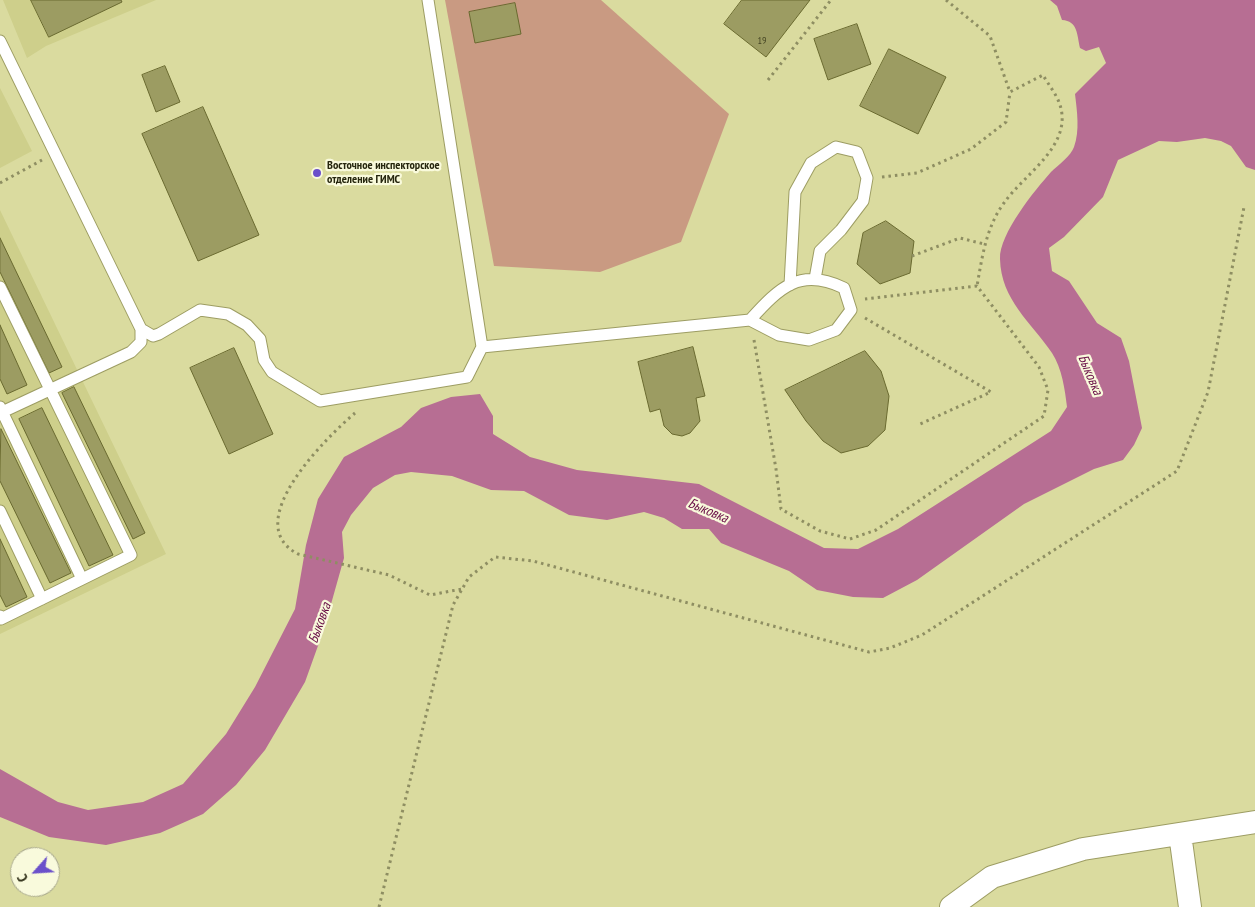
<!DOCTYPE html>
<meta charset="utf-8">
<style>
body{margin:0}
#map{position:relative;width:1255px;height:907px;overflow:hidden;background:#dadb9f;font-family:"PT Sans Narrow",sans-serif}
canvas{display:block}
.north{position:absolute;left:10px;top:847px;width:50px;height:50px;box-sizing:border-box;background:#f9fadc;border:1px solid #a5a58a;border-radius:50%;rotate:244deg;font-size:14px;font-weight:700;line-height:20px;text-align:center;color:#26260e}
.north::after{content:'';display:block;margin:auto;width:18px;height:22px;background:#6b50ca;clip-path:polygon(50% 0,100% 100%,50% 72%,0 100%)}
</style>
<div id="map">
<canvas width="1255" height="907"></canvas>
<div class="north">С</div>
</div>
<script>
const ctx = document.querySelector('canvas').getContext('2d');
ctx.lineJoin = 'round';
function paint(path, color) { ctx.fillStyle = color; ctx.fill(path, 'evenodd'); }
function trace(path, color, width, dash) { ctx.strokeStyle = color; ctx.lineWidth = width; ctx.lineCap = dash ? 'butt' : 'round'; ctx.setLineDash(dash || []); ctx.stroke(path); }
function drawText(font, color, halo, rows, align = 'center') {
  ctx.font = font + ' "PT Sans Narrow",sans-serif'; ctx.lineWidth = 4.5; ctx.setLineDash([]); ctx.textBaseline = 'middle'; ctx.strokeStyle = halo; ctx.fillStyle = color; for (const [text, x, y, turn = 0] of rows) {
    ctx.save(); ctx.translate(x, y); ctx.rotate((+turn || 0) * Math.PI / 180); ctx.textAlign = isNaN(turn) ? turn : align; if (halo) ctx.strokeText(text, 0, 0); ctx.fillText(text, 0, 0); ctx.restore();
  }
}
const built = new Path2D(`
 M3,0h153l-110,46 -19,12z
 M0,88l32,63 -32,17z
 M0,210l166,344 -166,80z`);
const green = new Path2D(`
 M445,0h156l128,114 -48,128 -81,30 -106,-6z`);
const water = new Path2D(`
 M1050,0h205v170l-9,-3 -15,-21 -10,-5 -16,-3 -28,4 -18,-1 -41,19 -15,37 -39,40 -15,11 3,23 17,10 28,42 24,15 8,23 13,67 -8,17 -11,15 -29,9 -70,35 -107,76 -34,18 -30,-1 -36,-7 -28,-19 -68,-28 -12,-14h-27l-18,-11 -20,-6 -37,8 -38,-5 -45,-24 -33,-1 -39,-14 -41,-4 -16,3 -22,13 -22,27 -9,17 2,26 -20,71 -19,53 -40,68 -29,35 -33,29 -43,19 -54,12 -57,-8 -49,-20v-48l58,33 30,8 55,-8 40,-18 43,-50 29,-47 40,-78 11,-64 12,-46 26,-42 57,-30 20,-19 30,-11 29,-3 13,22v18l37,23 47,13 122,14 125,64 34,1 40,-20 153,-98 16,-24c-2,-17 -5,-39 -15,-54 -21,-31 -51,-53 -52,-94 -1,-25 35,-69 51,-87 7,-7 20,-16 23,-25 6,-16 3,-36 1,-53l31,-31 -7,-16 -13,4 -6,-3c-3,-13 -2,-27 -18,-28l-5,-14z`);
const building = new Path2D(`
 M31,0h90l1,2 -73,35z
 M742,0h68l-44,57 -42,-33z
 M515,3l6,31 -46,9 -6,-31z
 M857,24l14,40 -43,16 -14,-41z
 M889,49l57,28 -28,57 -58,-28z
 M165,66l15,36 -24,10 -14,-37z
 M203,107l56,128 -61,26 -56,-127z
 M886,221l28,20 -4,32 -30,11 -23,-20 6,-31z
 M0,238l62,129 -13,6 -49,-101z
 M0,325l27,60 -20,9 -7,-15z
 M693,347l12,49 -9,2 4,23 -10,12 -8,3 -10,-2 -8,-8 -4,-17 -10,3 -12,-50z
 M234,348l39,86 -44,20 -39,-86z
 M865,351l16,20 8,25 -4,34 -17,16 -27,7 -18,-12 -17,-20 -21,-31z
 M74,387l71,146 -12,6 -71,-146z
 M42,408l71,147 -24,11 -70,-147z
 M1,429l70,144 -21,10 -50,-102z
 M0,539l27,58 -21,10 -6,-12z`);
const path = new Path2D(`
 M946,0l44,36 20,56 33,-17c5,9 14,20 17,30 13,41 -36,69 -56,98 -18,24 -22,55 -27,83
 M768,80l63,-80
 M882,177l35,-4 54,-24 35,-27 4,-30
 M0,183l42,-23
 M912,256l48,-18 24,6
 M865,318l126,74 -71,32
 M754,340l22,129 5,40 39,22 30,8 26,-9 168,-114 4,-26 -9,-23 -62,-81 -112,13
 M355,413c-27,23 -117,110 -57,141l91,21 41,20 32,-6
 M379,907l74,-302 16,-28 26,-20 38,4 336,91 21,-4 32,-13 255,-164 31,-79 36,-185`);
const lane = new Path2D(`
 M428,0l54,347 268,-27 29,15 30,5 27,-10 15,-20 -7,-22c-44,-21 -64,-1 -94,32
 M0,41l141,288v13l-10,10 -131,61
 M790,285l5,-93 16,-29 25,-16 21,5 10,26 -4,23 -22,29 -21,21 -5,28
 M0,287l131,268 -130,64 -1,-3
 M141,329l12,7 6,-2 41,-24 28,4 19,11 13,14 4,21 8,12 48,29 147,-24 15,-30
 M0,407l82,172
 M0,511l42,88`);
const street = new Path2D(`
 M1180,834l10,73
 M951,907l41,-30 91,-28 172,-27`);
const markers = [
 [317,173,5,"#6b50ca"]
];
const numberNames = [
 ["19",762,41]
];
const poiNames = [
 ["Восточное инспекторское",327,166],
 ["отделение ГИМС",327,180]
];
const waterNames = [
 ["Быковка",1090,375,67],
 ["Быковка",708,511,23],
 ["Быковка",320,623,-70]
];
paint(built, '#cecf8b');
paint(green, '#c99a82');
paint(water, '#b76e93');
paint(building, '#9c9c62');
trace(building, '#6a6a30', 1);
trace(lane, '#9d9d63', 13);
trace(street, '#9d9d63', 24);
trace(path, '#8e8e62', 3, [2.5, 4]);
trace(lane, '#fff', 11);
trace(street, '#fff', 22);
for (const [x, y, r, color] of markers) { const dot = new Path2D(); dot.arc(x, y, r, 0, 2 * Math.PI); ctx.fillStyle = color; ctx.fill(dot); trace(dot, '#f9fadc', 2); }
drawText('10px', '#444423', null, numberNames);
drawText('bold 12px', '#26260e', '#f9fadc', poiNames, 'left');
drawText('italic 14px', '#690f47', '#f9fadc', waterNames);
</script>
